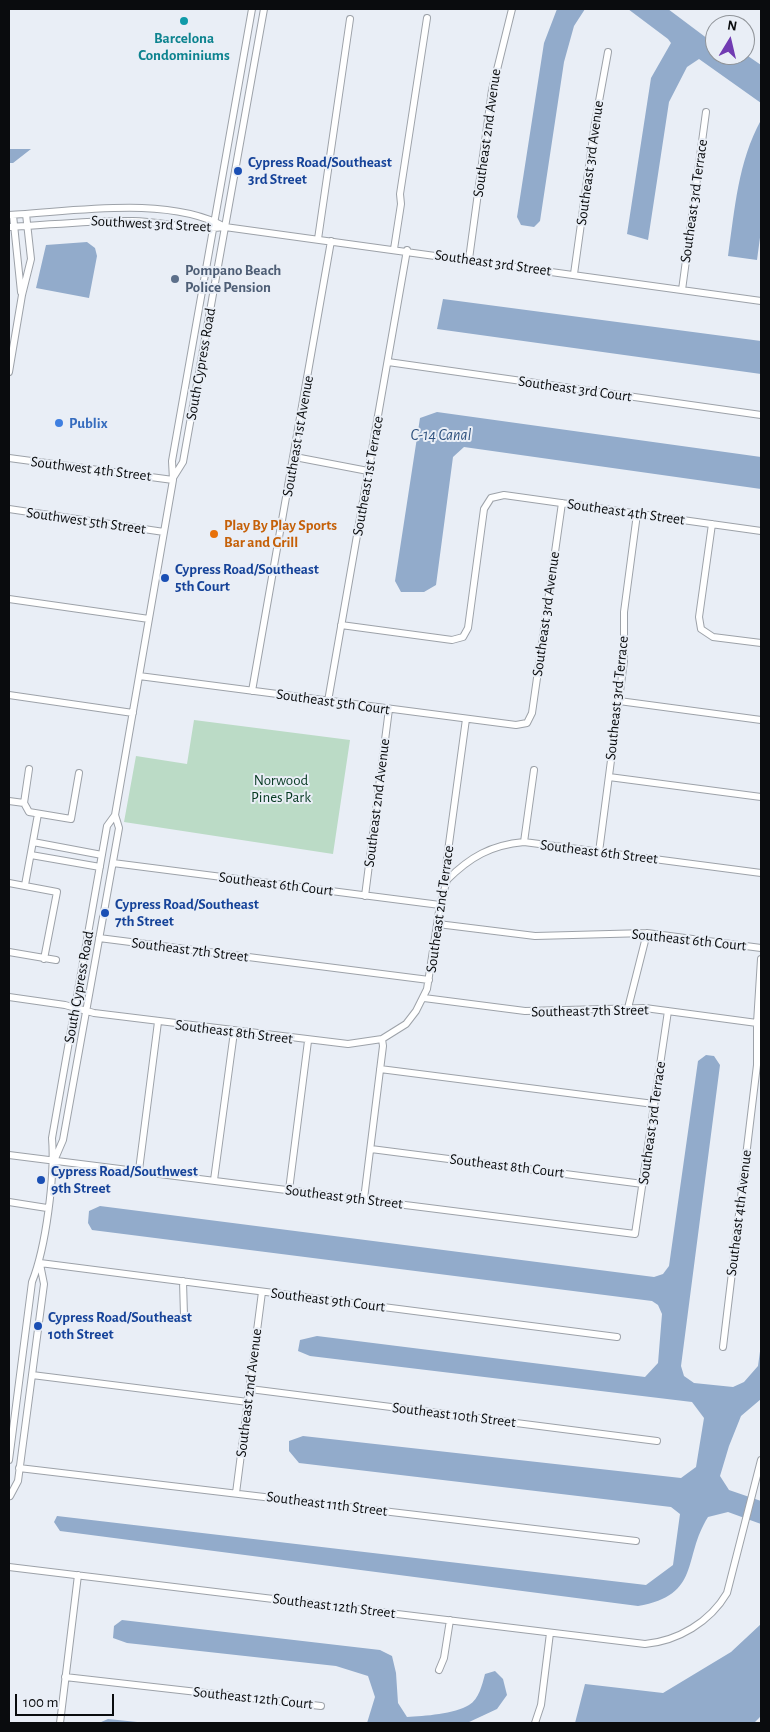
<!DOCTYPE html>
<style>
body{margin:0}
#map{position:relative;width:770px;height:1732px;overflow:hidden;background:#e9eef6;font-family:"Alegreya Sans",sans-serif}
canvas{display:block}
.frame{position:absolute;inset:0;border:10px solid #0a0c0e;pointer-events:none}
.north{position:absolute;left:705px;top:15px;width:50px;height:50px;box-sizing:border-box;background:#e9eef6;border:1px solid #909499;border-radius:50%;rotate:9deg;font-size:14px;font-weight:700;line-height:20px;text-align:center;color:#0a0c0e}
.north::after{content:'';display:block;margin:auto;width:18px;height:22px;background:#713bb2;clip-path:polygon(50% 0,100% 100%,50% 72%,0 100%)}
.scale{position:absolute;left:15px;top:1694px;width:99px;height:22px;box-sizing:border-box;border:2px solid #0a0c0e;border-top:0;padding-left:6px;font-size:15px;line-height:18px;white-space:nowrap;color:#0a0c0e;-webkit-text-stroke:4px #e9eef6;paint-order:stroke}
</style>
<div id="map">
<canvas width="770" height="1732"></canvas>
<div class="frame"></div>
<div class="north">N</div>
<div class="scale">100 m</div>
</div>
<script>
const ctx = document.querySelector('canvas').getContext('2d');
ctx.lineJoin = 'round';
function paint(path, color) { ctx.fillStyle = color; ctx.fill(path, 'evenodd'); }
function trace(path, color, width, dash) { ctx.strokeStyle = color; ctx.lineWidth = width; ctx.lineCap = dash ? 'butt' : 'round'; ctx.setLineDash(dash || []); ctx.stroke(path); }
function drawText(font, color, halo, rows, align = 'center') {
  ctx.font = font + ' "Alegreya Sans",sans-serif'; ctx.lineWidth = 4; ctx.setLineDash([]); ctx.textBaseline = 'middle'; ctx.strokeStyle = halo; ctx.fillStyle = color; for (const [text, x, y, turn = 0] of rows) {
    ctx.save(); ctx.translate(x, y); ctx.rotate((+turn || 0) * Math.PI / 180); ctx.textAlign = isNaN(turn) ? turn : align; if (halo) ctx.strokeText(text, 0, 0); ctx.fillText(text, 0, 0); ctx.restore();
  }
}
const green = new Path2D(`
 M194,720l156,20 -17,114 -209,-32 12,-66 51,8z`);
const water = new Path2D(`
 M557,9h28l-11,17 -10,36 -24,159 -6,6 -13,-2 -4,-8 27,-174z
 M628,9h40l40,30 7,3v13l30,-1 16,11v38l-62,-44 -12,8 -18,35 -21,138 -21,-6 24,-156 20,-35 -3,-4z
 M761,120v110l-4,30 -29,-4c7,-48 10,-94 33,-136z
 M9,149h22l-18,14h-4z
 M87,242l8,6 2,8 -8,42 -53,-10 10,-43z
 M443,299l318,42v33l-324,-45z
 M437,412l324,45v32l-297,-42 -11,10 -17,128 -12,7h-23l-6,-11 25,-163z
 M706,1055l8,1 6,9 -39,301 3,10 10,7 39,4 11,-5 14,-16 3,-22v55l-20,17 -12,30 -9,30 9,14 32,11v23l-33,-12 -20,5c-26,41 -6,78 -70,89l-578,-75 -6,-9 3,-6 589,69 27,-20 7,-51 -9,-7 -372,-44 -10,-12v-10l14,-5 378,42 15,-11 8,-49 -12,-16 -382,-46 -12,-5 2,-11 17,-4 328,41 13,-14 4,-49 -4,-9 -6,-4 -560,-71 -4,-7 1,-12 11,-5 554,71 9,-3 6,-8 29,-205z
 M122,1620l258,30 12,6 4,17 2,30 9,14c17,-1 48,-3 62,-12 10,-6 13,-20 16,-31l10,-3 8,8 4,16 -10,14 -30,14h-100l8,-26 -7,-21 -32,-10 -209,-23 -14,-5 1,-12z
 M761,1624v92l-7,7h-179l10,-39 78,9 68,-41z
 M108,1719l39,4h-48z`);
const minor = new Path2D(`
 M9,215c63,-3 158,-20 216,12
 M13,215l8,77
 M9,227c41,-2 82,-7 124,-6 31,1 61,10 92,6l536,74
 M318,239l32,-220
 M394,249l7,-45 -1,-10 27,-176
 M469,259l23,-169 20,-81
 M574,274l21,-151 13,-71
 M682,290l24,-178
 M388,362l373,53
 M9,372l13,-77 9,-36 -5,-45
 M295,457l73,14
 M9,458l164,22
 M173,478l10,-16 81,-453
 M9,509l155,23
 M712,524l-13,93 2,12 12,8 48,6
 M9,599l140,20
 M341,625l111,15 11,-3 5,-9 16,-119 7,-11 13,-3 257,36
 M139,676l377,49 11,-2 5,-10 30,-210
 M252,691l79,-450
 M9,695l124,18
 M328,701l79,-451
 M619,701l142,19
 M609,777l152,20
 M9,801l15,2 5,9 42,7 8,-46
 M24,803l5,-34
 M33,842l69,13
 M524,842l10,-72
 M599,852l25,-191v-49l13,-98
 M31,855l69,12
 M113,863l327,42
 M447,880c23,-23 44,-35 77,-38l237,31
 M9,883l48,9 -13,67
 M25,885l13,-71
 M365,896l24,-187
 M438,924l97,12 112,-3 114,15
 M99,938l330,42
 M9,952l47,8
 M9,997l56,8 29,8 254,31 34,-5 24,-15 10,-13 11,-22 13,-84 7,-25 -1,-14 20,-147
 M424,998l101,13 120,-3 112,15
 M628,1008l19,-75
 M380,1069l274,35
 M371,1149l272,35
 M9,1155l626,79 33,-223
 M54,1161l9,-21 56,-312 -4,-13 58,-335 -1,-19 80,-452
 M139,1170l19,-148
 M214,1180l20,-148
 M289,1190l19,-149
 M364,1199l19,-153 -1,-7
 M9,1202l38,6
 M40,1263l577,74
 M183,1281l1,35
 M723,1347l34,-282v-42l4,-64
 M32,1375l216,27
 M250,1389l407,52
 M9,1460l23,-178c14,-35 23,-106 20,-144l55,-312 8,-11
 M19,1468l617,73
 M236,1493l26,-201
 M10,1496l8,-15 26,-197 -4,-20
 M9,1567l636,77c33,-3 65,-22 82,-51l34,-133
 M439,1670l5,-12 6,-38
 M65,1677l256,29
 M60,1723l18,-148
 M535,1723l6,-18 9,-72`);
const markers = [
 [184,21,5,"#0f9aa8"],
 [238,171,5,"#1a4fb4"],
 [175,279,5,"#5c6f8a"],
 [59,423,5,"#3f7fe0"],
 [214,534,5,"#e8710a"],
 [165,578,5,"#1a4fb4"],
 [105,913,5,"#1a4fb4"],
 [41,1180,5,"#1a4fb4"],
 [38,1326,5,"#1a4fb4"]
];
const cultureNames = [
 ["Barcelona",184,38],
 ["Condominiums",184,55]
];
const streetNames = [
 ["Southeast 2nd Avenue",487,133,-82],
 ["Southeast 3rd Avenue",590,163,-82],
 ["Southeast 3rd Terrace",694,201,-82],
 ["Southwest 3rd Street",151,224,3],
 ["Southeast 3rd Street",493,263,8],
 ["South Cypress Road",201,364,-80],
 ["Southeast 3rd Court",575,389,8],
 ["Southeast 1st Avenue",298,436,-80],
 ["Southwest 4th Street",91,469,7],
 ["Southeast 1st Terrace",368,476,-80],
 ["Southeast 4th Street",626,512,8],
 ["Southwest 5th Street",86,521,8],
 ["Southeast 3rd Avenue",546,614,-82],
 ["Southeast 3rd Terrace",617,698,-84],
 ["Southeast 5th Court",333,702,8],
 ["Southeast 2nd Avenue",377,803,-83],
 ["Southeast 6th Street",599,852,7],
 ["Southeast 6th Court",276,884,7],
 ["Southeast 2nd Terrace",440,909,-82],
 ["Southeast 6th Court",689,940,6],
 ["Southeast 7th Street",190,950,7],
 ["South Cypress Road",79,987,-80],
 ["Southeast 7th Street",590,1011,-1],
 ["Southeast 8th Street",234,1032,7],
 ["Southeast 3rd Terrace",652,1123,-82],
 ["Southeast 8th Court",507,1166,7],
 ["Southeast 9th Street",344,1197,7],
 ["Southeast 4th Avenue",739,1213,-83],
 ["Southeast 9th Court",328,1300,7],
 ["Southeast 2nd Avenue",249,1393,-83],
 ["Southeast 10th Street",454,1415,7],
 ["Southeast 11th Street",327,1504,7],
 ["Southeast 12th Street",334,1606,7],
 ["Southeast 12th Court",253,1698,6]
];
const transitNames = [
 ["Cypress Road/Southeast",248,162],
 ["3rd Street",248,179],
 ["Cypress Road/Southeast",175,569],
 ["5th Court",175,586],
 ["Cypress Road/Southeast",115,904],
 ["7th Street",115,921],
 ["Cypress Road/Southwest",51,1171],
 ["9th Street",51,1188],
 ["Cypress Road/Southeast",48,1317],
 ["10th Street",48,1334]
];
const serviceNames = [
 ["Pompano Beach",185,270],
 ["Police Pension",185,287]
];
const shopNames = [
 ["Publix",69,423]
];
const foodNames = [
 ["Play By Play Sports",224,525],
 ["Bar and Grill",224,542]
];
const parkNames = [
 ["Norwood",281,780],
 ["Pines Park",281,797]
];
const waterNames = [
 ["C-14 Canal",441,435]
];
paint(green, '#bbdbc6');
paint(water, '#92abcb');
trace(minor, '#9da2a9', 8);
trace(minor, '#fff', 6);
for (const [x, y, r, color] of markers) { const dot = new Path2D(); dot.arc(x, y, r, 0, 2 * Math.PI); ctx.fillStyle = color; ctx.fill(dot); trace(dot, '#e9eef6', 2); }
drawText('bold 15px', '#0d838f', '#e9eef6', cultureNames);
drawText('15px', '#0a0c0e', '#e9eef6', streetNames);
drawText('bold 15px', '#164399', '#e9eef6', transitNames, 'left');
drawText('bold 15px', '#4e5e75', '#e9eef6', serviceNames, 'left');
drawText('bold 15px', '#366cbe', '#e9eef6', shopNames, 'left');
drawText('bold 15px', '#c56008', '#e9eef6', foodNames, 'left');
drawText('15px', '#063921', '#e9eef6', parkNames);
drawText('italic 16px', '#2e517e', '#e9eef6', waterNames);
</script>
